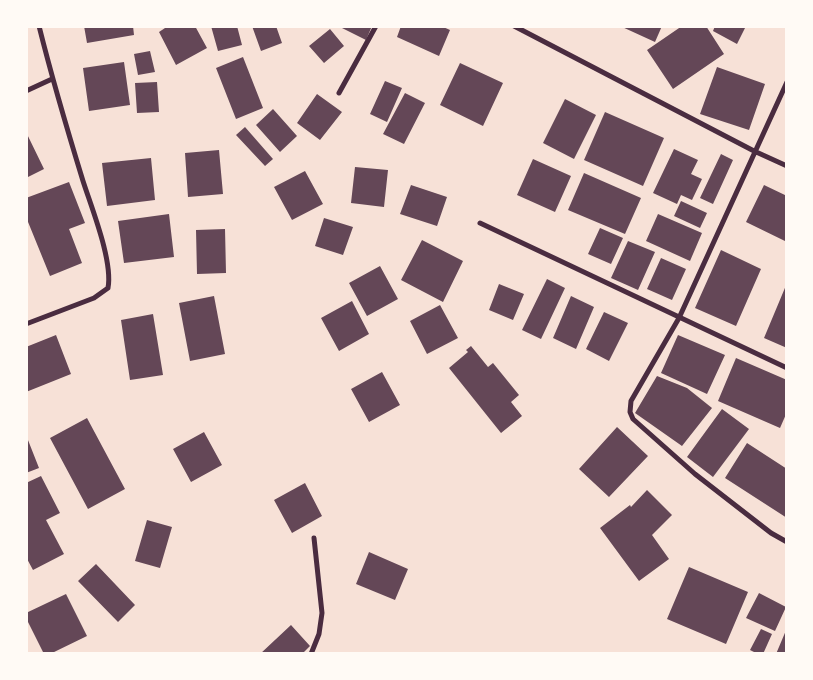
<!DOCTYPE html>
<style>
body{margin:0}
#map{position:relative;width:813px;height:680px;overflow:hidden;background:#f7e1d7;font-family:Rubik,sans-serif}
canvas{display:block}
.frame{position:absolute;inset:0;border:28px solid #fffaf5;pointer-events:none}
</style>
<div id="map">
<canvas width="813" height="680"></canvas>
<div class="frame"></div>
</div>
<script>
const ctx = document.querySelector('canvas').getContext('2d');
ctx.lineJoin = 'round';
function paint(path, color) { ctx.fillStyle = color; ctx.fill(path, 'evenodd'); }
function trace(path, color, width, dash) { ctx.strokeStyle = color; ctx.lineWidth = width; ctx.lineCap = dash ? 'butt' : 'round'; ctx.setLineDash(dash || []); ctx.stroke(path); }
const building = new Path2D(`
 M84,26h49l1,9 -47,8z
 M168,26h27l12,22 -31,17 -17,-33z
 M211,26h26l5,19 -24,6z
 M252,26h24l6,17 -21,8z
 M338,26h34l-6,14z
 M401,26h40l9,4 -11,26 -42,-19z
 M620,26h42l-7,16z
 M682,26h24l18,28 -51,35 -26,-39z
 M715,26h31l-9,18 -24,-13z
 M330,29l14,17 -20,17 -15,-17z
 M150,51l5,21 -17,3 -4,-21z
 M243,57l20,51 -27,11 -20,-51z
 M124,62l6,43 -41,6 -6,-43z
 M460,63l43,20 -20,43 -43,-21z
 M717,67l48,17 -16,46 -49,-16z
 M385,81l17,7 -15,34 -17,-8z
 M157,82l2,30 -22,1 -2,-30z
 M405,93l20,10 -21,41 -21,-10z
 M317,94l25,18 -22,28 -23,-17z
 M565,99l31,16 -22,44 -31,-16z
 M273,109l24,27 -17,16 -24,-27z
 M605,112l59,26 -21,48 -59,-26z
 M245,127l28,32 -8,7 -29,-31z
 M26,132l18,37 -18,9z
 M674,149l24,11 -7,14 11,5 -10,21 -11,-5 -4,9 -24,-11z
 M219,150l4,44 -35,3 -3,-44z
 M721,154l12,6 -20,44 -13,-6z
 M151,158l4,42 -48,6 -5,-43z
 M533,159l38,17 -16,36 -38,-17z
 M355,167l33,3 -4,37 -33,-4z
 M305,171l18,33 -31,16 -18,-33z
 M584,173l57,25 -16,36 -57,-24z
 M69,182l16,41 -16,6 13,34 -32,13 -24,-59v-19z
 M411,185l36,12 -10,29 -37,-12z
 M764,185l23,11v46l-41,-20z
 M681,201l26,12 -7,15 -26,-12z
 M169,214l5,43 -50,6 -6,-42z
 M658,214l44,19 -12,28 -44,-20z
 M324,218l29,9 -10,28 -28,-9z
 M600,228l23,10 -12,26 -23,-10z
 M225,229l1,44 -29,1 -1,-44z
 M422,240l41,21 -20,41 -42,-22z
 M628,241l27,11 -17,38 -27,-12z
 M721,250l40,19 -25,57 -41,-18z
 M661,258l25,11 -14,31 -25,-11z
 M380,266l18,33 -31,17 -18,-33z
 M547,279l18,9 -24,51 -19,-9z
 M787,283v65l-23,-10z
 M499,284l25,10 -11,26 -24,-10z
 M214,296l11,58 -35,7 -11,-58z
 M571,296l23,11 -18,42 -23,-11z
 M352,301l17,33 -30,17 -18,-33z
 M440,305l18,33 -31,16 -17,-33z
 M604,312l24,11 -19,38 -23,-12z
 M153,314l10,61 -33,5 -9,-60z
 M56,335l15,39 -45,18v-45z
 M678,335l47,20 -18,39 -46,-21z
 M471,346l17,21 5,-4 26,32 -8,7 11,14 -21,17 -52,-65 19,-16 -2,-2z
 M736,358l51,22v32l-7,16 -62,-27z
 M382,372l18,33 -31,17 -18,-33z
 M657,376l30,12 25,20 -30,38 -47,-33z
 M722,409l27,20 -36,48 -26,-20z
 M87,418l38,71 -37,20 -38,-71z
 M617,427l31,29 -39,41 -30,-28z
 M204,432l18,33 -31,17 -18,-33z
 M26,435l13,33 -13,5z
 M747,443l40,26v49l-62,-40z
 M41,476l19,37 -14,7 18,34 -31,16 -7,-13v-74z
 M305,483l17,33 -30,17 -18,-33z
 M647,490l25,25 -20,20 17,24 -30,22 -39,-53 30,-23 1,2z
 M147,520l25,7 -12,41 -25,-7z
 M369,552l39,17 -13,31 -39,-16z
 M96,564l39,41 -17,17 -40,-41z
 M689,567l59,25 -22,52 -59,-25z
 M759,593l27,14 -11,24 -29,-13z
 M66,594l21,42 -37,18h-6l-18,-36v-5z
 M291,625l19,21 -8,8h-42z
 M787,628v26h-11z
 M761,629l11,5 -9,20h-5l-8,-4z`);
const minor = new Path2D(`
 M514,26l240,125 33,15
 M787,82l-108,236 -48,83 -1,11 3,7 62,55 76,59 16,9
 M26,91l26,-12
 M339,93l37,-67
 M480,223l307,145
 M26,324l68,-26 14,-10c5,-27 -16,-79 -25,-107 -16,-52 -31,-103 -44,-155
 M311,654l8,-20 3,-21 -8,-75`);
paint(building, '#644757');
trace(minor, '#4a2c40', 5);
</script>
